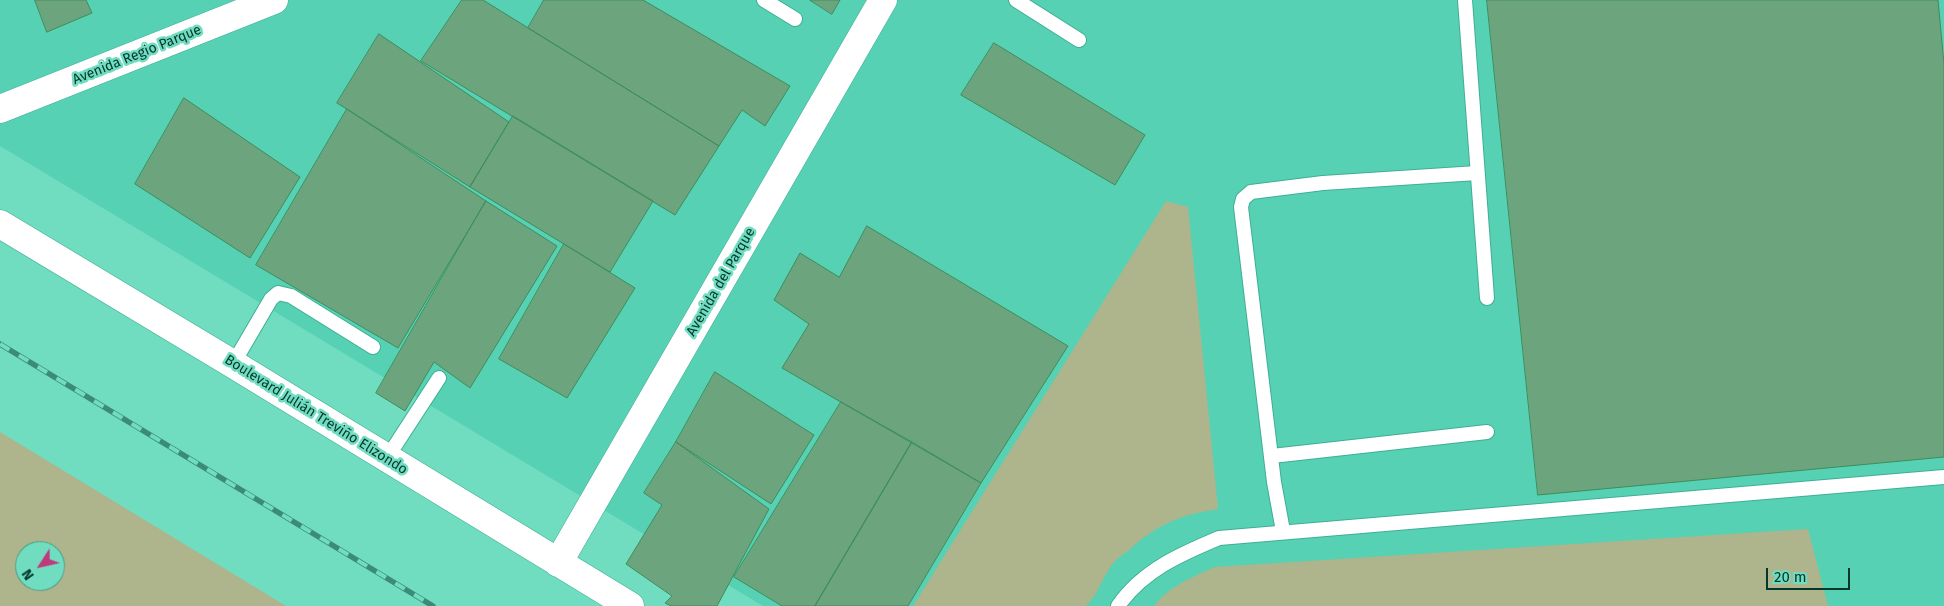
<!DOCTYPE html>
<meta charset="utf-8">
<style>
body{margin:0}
#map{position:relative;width:1944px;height:606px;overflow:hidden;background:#70dcc0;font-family:"Fira Sans",sans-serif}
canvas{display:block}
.north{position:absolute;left:15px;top:541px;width:50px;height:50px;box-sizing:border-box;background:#70dcc0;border:1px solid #459a85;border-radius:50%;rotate:235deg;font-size:14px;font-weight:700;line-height:20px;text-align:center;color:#04372c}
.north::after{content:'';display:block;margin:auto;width:18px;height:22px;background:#bf397c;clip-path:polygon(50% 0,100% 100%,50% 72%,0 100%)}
.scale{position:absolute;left:1766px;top:568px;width:84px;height:22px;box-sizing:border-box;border:2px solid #04372c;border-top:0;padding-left:6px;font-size:15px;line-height:18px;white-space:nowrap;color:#04372c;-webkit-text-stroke:4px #70dcc0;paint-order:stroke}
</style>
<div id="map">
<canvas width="1944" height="606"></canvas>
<div class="north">N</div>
<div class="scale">20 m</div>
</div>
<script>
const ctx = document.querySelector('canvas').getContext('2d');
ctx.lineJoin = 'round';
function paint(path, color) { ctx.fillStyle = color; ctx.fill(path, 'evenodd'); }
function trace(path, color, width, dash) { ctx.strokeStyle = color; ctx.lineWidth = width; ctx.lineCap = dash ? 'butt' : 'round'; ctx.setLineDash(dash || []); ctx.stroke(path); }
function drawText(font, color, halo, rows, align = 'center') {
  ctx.font = font + ' "Fira Sans",sans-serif'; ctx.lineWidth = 5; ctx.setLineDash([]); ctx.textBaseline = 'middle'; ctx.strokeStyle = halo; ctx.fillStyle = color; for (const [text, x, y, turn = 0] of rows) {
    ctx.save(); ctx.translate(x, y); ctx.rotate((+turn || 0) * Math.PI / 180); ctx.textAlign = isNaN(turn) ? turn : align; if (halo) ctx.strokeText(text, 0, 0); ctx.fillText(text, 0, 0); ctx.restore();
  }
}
const built = new Path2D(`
 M0,0h1944v606h-1181l-763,-460z`);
const green = new Path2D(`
 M1166,201l22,6 30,302c-38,6 -61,15 -90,42 -6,4 -13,9 -17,15 -10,14 -12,27 -25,40h-173z
 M0,432l286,174h-286zM25,551h30v30h-30z
 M1808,529l20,77h-674c15,-20 39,-29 61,-39z`);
const building = new Path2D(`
 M35,0h51l6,13 -45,19z
 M462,0h21l236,146 -44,69 -254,-154z
 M544,0h99l147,86 -25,40 -23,-16 -23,36 -191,-118z
 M810,0h30l-8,14z
 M1487,0h451l6,64v393l-406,38z
 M379,34l130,88 -39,65 -133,-84z
 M994,43l151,92 -30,50 -154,-90z
 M184,98l116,79 -50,81 -115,-74z
 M347,109l139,92 -88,147 -142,-83z
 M513,116l140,85 -43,71 -140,-85z
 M486,201l71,45 -87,142 -36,-26 -29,49 -29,-18z
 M867,226l201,120 -87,137 -199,-115 27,-44 -35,-24 26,-47 39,24z
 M564,244l71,44 -68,110 -68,-39z
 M715,372l99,63 -43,69 -95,-62z
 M841,402l71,40 -97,164h-33l-48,-29z
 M676,442l93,67 -52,97h-46l-6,-3 7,-7 -46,-32 36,-59 -18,-12z
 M912,442l69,41 -73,123h-93z`);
const service = new Path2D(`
 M764,0l31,19
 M1016,0l63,40
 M1465,0l22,298
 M233,364l38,-65 7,-6 13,3 82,51
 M1272,456l215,-24
 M387,458l52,-80
 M1283,531l-9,-49 -33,-275 2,-8 8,-7 72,-9 154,-10
 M1118,606c25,-36 63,-52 101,-68l725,-61`);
const minor = new Path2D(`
 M0,109l274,-109
 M0,224l233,140 397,242
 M558,563l325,-563`);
const rail = new Path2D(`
 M0,344l433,262`);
const streetNames = [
 ["Avenida Regio Parque",137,55,-22],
 ["Avenida del Parque",721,282,-60],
 ["Boulevard Julián Treviño Elizondo",316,415,32]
];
paint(built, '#57d1b3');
paint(green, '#aeb48b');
paint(building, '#6ca47e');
trace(building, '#3e8d5c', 1);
trace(service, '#3eaf94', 16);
trace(minor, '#3eaf94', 29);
trace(service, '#fff', 14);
trace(minor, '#fff', 28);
trace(rail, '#3b8b77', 5.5);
trace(rail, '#70dcc0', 4, [11]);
drawText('14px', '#04372c', '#70dcc0', streetNames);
</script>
